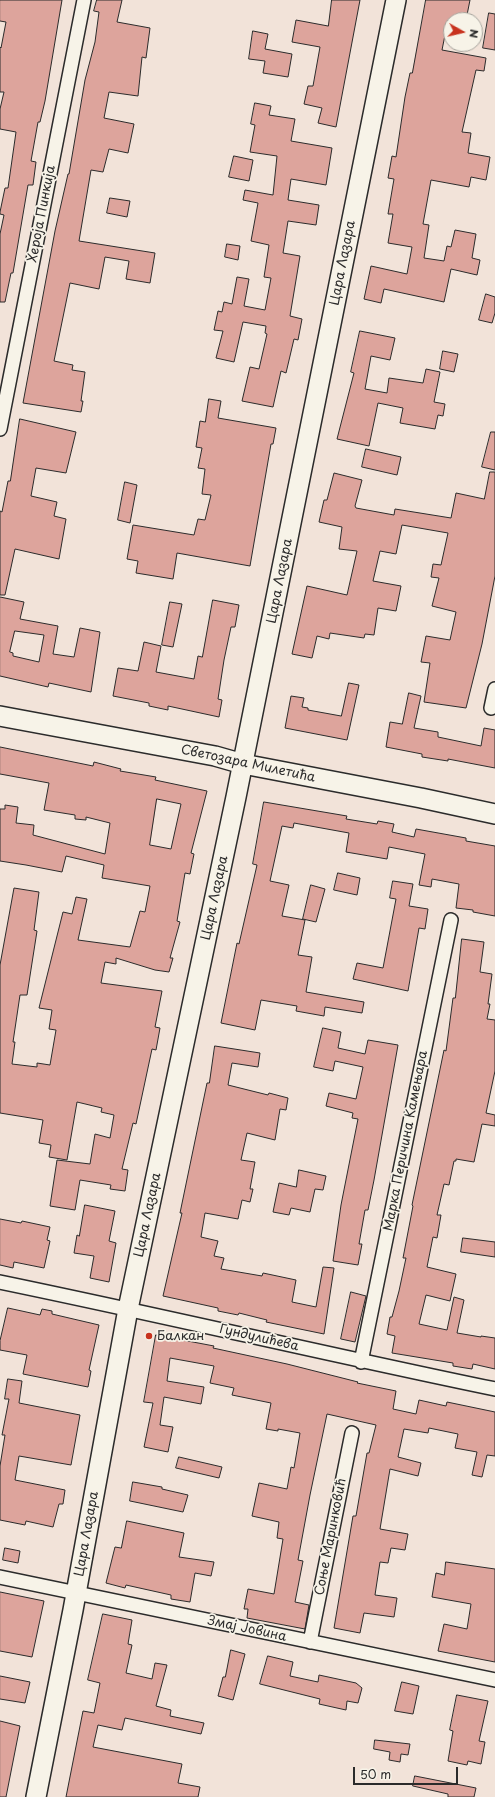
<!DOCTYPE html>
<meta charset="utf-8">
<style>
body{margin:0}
#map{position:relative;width:495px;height:1797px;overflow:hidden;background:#f2e3d9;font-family:"Playpen Sans",sans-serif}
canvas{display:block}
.north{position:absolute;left:443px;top:12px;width:40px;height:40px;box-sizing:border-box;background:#f7f3e8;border:1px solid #a5a39c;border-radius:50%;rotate:98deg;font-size:11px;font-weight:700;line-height:16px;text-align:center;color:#2b2b2b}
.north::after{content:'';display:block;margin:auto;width:14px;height:18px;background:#c8321e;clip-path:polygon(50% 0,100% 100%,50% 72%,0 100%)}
.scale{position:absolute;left:353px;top:1767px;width:105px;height:18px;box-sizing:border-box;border:2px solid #2b2b2b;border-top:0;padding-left:5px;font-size:12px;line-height:14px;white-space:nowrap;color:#2b2b2b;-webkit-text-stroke:3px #f7f3e8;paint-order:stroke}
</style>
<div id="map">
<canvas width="495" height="1797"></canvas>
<div class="north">N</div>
<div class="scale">50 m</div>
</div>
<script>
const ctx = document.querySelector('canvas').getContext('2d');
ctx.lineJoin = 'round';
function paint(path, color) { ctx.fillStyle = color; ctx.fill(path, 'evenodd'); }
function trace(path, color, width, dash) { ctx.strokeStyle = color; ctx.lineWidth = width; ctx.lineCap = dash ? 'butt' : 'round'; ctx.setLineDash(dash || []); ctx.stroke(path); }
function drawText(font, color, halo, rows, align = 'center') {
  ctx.font = font + ' "Playpen Sans",sans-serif'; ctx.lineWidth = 3.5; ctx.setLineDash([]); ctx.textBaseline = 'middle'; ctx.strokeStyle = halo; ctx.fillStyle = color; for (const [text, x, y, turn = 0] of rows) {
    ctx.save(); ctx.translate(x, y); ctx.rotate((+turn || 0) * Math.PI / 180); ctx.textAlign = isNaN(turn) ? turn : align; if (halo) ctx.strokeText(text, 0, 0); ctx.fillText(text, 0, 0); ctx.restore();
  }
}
const building = new Path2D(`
 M0,0h62l-17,101 -5,21h-2l-7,39 5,1 -3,23h-5l-15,88h-2l-6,29h-5v-68l4,-19 -4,-1v-2l5,-24h3l8,-56 -16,-3v-20l4,-17h-4v-45l1,1 5,-26 -6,-1z
 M97,0h25l-5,22 33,6 -4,30 -4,-1 -4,39 -29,-4 -5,26 30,6 -6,29 -19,-4 -6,23 -12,-2 -12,71 76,12 -5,30 -24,-4 3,-18 -24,-4 -6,32 -29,-6 -16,78 19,4 -1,5 13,2 -4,29h2l-2,11 -58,-9 32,-172 13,-57h1l16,-94 10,-38 4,-30 -5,-1z
 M332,0h28l-24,127 -18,-4 4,-15 -18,-4 4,-18h5l7,-39 -28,-5 4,-22 32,6z
 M426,0h44l-4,20h-18l-6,30 44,8 -2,13 -8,-1 -14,62 9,1 -3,20 22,4 -4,23 -15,-3 -2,10 -38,-7 -8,44 6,1 -5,33 20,3 3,-15 4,1 4,-17 21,4 -4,24 8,2 -3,15 -26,-6 -7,33 -60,-13 -3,14 -17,-4 7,-33 36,8 5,-27 -24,-4 5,-29h-5l6,-35 -6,-1 4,-22 4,1 9,-60 5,-24h2z
 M489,13l6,1v36l-12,-2z
 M253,31l15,3 -3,15 27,5 -4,23 -25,-4 2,-12 -16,-2z
 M255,103l16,3 -2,9 26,4 -4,22 41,7 -6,37 -35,-6 -3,21 31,5 -3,20 -28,-4 -5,32 17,3 -10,60 12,3 -4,21 -4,-1 -8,34 -5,-2 -8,36 -31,-6 8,-34 9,2 8,-35 -2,-1 1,-7 -23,-4 -9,40 -18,-4 7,-27 -9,-1 4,-19 4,1 2,-10 8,2 5,-27 12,2 -5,27 21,4 6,-32 -7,-1 5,-32 -18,-4 7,-38 -15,-3 2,-10 28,5 4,-39 -27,-4 5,-27 -4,-1z
 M234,156l19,4 -4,21 -20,-4z
 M110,198l20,3 -3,16 -20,-4z
 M227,244l13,2 -2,14 -13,-3z
 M486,294l9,3v16l-3,10 -13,-3z
 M360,331l35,7 -5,22 -19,-4 -6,33 22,4 2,-15 34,5 3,-14 14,3 -6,30 11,2 -2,12 -5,-1 -3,14 -35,-6 3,-15 -25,-5 -9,43 -32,-7 17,-66 -3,-1z
 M443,351l15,3 -4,18 -14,-3z
 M209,399l12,2 -3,17 58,10 -3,16h-2l-21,122 -73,-13 -4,26 -37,-6 2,-12 -11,-2 6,-34 61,10 4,-16 7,1 6,-25 -9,-1 3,-25 -7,-1 4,-20 -6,-1 4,-26 5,1z
 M20,419l56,13 -10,41 -30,-5 -5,28 26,6 -3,14 12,3 -7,40 -44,-10 -10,46h-5v-84l2,1 6,-31h2z
 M491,432h4v38l-13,-3z
 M366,449l35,8 -4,18 -35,-8z
 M490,472h5v104l-13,68 -16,64 -42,-6 6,-39 -9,-1 5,-26 24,4 6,-28 -24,-6 7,-28 -8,-1 2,-13 8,1 7,-32 -46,-8 -6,29 -16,-3 -7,30 28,5 -5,25 -18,-3 -4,27 -9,-1 -1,4 -34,-5 -1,6 -12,-3 -5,22 -20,-4 15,-68 40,9 10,-44 -18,-2 3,-22 -23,-5 5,-22h3l7,-27 28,7 -7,26 1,2 38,7 1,-6 56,9 5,-25 28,6z
 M125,482l12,3 -7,38 -12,-3z
 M0,597l24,5 -4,17 38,7 -5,28 21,3 6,-29 20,4 -9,60 -42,-9 -1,4 -48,-11zM15,631l29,4 -5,27 -26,-6v-3l-3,-1z
 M213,600l26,5 -4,22h-4l-7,33 -6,39 4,1 -3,17 -51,-11v4l-19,-4v-3l-36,-7 5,-28 20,3 6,-29 17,4 -5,26 38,7 4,-23 4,1z
 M170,602l12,2 -9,43 -11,-2z
 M349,683l10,2 -12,55 -62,-12 6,-32 13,2 -2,9 6,1v2l33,6z
 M409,693l12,3 -7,32 24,4v5l43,9 3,-18 11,2v38l-47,-9v2l-26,-4v-3l-36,-7 4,-25 12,2z
 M0,747l93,19 1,-4 27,7 -1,2 36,6 -1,3 52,11 -16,62 3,1 -4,20 -5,-1 -8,48 3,1 -10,36h3l-4,14 -14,-2 -39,-12v6l-11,-2 -4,21 61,8 -7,36 5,1 -4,22 -4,-1 -16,75 -3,-1 -11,46 6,1 -3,21 -15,-2 1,-4 -31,-5 -5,30 -25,-4 7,-46 33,4 5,-30 15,4 4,-23 -13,-3 1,-4 -25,-6 -10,58 -18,-3 2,-12 -12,-2 4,-23 -43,-7v-148l14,-77 25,4 -5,38 3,1 -10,64h-7l-7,47h2l-3,22 25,3v-4l13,2 6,-35 -7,-1 3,-19 -13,-2 24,-96 9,2 4,-17 11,2 -9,41 52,7 10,-36 5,1 5,-26 -48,-8 2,-13 -38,-9 -4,16 -36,-7 -26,-4v-52h5v-4l13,2 -2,16 18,2 -1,10 72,19 5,-31 -24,-6v3l-11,-1v-4l-31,-5 5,-27 -49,-9zM157,799l24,5 -10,45 -21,-4z
 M264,802l83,14 -1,3 31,5 1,-3 16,3 -2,8 22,5 2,-8 50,9v3l29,5v70l-22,-4v-2l-17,-2 3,-24 -27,-5 -1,8 -12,-2 6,-31 -36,-7 -2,12 -41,-7 3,-19 -55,-10 -1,5 -11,-2 -12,55 19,4 -7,31 23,4 -7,35 14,2 -6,35 58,10 -2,11 -37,-6 -1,9 -28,-5 1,-5 -36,-6 -6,30 -34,-7 16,-80 2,1 18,-79 -4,-1z
 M338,873l22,5 -3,17 -23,-5z
 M393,881l20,3 -4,22 19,3 -3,20 -6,-1 -11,63 -55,-12 4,-16 26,5 13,-69 -6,-1z
 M311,885l14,4 -9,33 -13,-3z
 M462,939l22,3 -4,30 12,2 -4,30h2l-3,15 8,1v51l-9,42 9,2v11l-13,-2 -8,38 -18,-3v2h-2l-5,24 -5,-1 -7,31h4l-4,23 -4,-1 -6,30 29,7 -6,27 -24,-6 -7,29 28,6 7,-33 10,3 -7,33 24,4v-1l14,2v31l-22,-5 -1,5 -19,-3v-3l-61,-10 3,-17 -8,-2 3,-17h2l7,-26 7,-33h-3l10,-52 -1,-1 32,-155 2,1 7,-53h2z
 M323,1028l18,4 -3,16 27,6 3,-14 30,5 -24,135 -6,30h-3l-6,34h3l-4,21 -25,-4 8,-56 17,-86 -6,-1 1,-5 -27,-7 3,-13 27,6 7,-32 -28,-6 -2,10 -19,-4z
 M215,1046l45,7 -2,14 -26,-4 -4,22 40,10 1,-2 19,5 -2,12 -6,-1 -5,31 -28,-7 -6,27 14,2 -5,27h3l-3,13 -8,-2 -4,19 -33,-6 -4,24 17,4 -4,15 10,2 -3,11 41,7 1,-3 33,7 -4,22 24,5 7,-40 11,1 -10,66 -58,-12 1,-2 -28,-7 -1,2 -20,-4v-3l-55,-12 19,-83h-2l27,-130h2z
 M299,1170l27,6 -3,14 -8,-1 -5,23 -19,-4 -2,7 -16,-3 6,-29 17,4z
 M85,1205l30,6 -6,30 7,2 -7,39 -19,-4 4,-22 -20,-3 3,-18 2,1z
 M0,1219l21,4 1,-2 28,6 -3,13 3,1 -6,27 -30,-6 -1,6 -13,-3z
 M463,1238l32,4v15l-34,-5z
 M351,1292l15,4 -11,46 -14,-3z
 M8,1308l32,7 2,-6 10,2v3l47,11 -10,45 2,1 -3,16 -65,-13 4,-19 -27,-5v-9z
 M156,1335l58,11 -1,2 74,16 71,18 -1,1 39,8 -3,18 23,5 3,-14 27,6 1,-4 48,10v44l-8,-1 -5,22 -10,-2 5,-23 -22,-4 3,-14 -29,-6 -1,5 -24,-4 -6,28 23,6 -3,13 -28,-7 -10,60 28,5 -3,16 -14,-2 -3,15 -8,-1 -5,33 22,3 -3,19 -30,-4 -4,20 -26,-5 19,-112h3l11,-63h2l7,-28 -49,-11 -17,81 -12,65 5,1 -8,41 14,3 -4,24 -58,-11 1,-9h-4l4,-20 26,5 9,-55 -6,-1 2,-16 -27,-6 7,-33 28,6 4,-22 3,1 6,-35 -22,-4v2l-12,-2 5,-26 -39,-8 2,-7 -24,-5 4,-17 -44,-8 -3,23 37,6 -3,17 -37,-7 -4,28 13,2 -5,25 -24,-5 9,-44 -9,-1z
 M8,1379l14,2 -3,22 61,12 -9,50 -52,-9 -4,24 50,10 -2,14h-4l-6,23 -27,-6 -1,4 -25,-5v-54l5,-31h-3l7,-36h-4z
 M179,1457l43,10 -3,11 -43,-10z
 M133,1482l29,5v2l26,6 -5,17 -53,-11z
 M127,1521l57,12 -5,24 35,5 -3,14 -16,-3 -5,29 -19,-3v-4l-45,-10 -1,3 -19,-5 9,-36 6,1z
 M5,1548l15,3 -2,12 -15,-3z
 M446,1562l49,7v93l-57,-11 6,-27 23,5 4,-25 -39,-7 4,-24 8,2z
 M0,1592l44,9 -12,56 -32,-6z
 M103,1614l29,6 -4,24 4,1 -6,28 26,6 3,-16 12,2 -11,41 15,4 -1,6 34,7 -3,11 -76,-16 -3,12 -24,-5 -5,22 89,17 -4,19 22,4 -2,10h-132l17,-86 11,2 6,-30 -12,-3z
 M231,1650l14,4 -12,46 -15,-4 5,-19h2z
 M268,1656l25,6 -3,14 28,6 1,-7 37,8 6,5 -4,15 -11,-2 -1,9 -27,-6 1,-5 -60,-15z
 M0,1676l30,6 -5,21 -25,-4z
 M402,1682l17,4 -6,28 -18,-3z
 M457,1695l31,6 -9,40 6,1 -4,22 -13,-3 -1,4 -19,-4 5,-30 -3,-1z
 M0,1721l20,5 -14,71h-6z
 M375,1740l35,4 -2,11 -7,-1 -1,8 -11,-2 1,-8 -16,-3z
 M415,1776l61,12 -2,9h-26v-3l-35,-8z`);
const street = new Path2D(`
 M0,429l84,-429
 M491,708l4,-19
 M0,1282c165,34 330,73 495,107
 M361,1362l90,-442
 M0,1577l495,103
 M310,1642l42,-209`);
const secondary = new Path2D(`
 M0,716l215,40 28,8 178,34 74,16
 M36,1797l37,-187 55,-301 108,-512 160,-797`);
const markers = [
 [149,1336,4,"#c8321e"]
];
const streetNames = [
 ["Хероја Пинкија",42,214,-79],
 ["Цара Лазара",343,263,-79],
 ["Цара Лазара",280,581,-79],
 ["Светозара Милетића",248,764,12],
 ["Цара Лазара",215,898,-78],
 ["Марка Перичина Камењара",406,1141,-79],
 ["Цара Лазара",148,1215,-78],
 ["Гундулићева",259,1338,13],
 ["Цара Лазара",87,1534,-80],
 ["Соње Маринковић",331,1537,-79],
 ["Змај Јовина",247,1629,12]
];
const poiNames = [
 ["Балкан",157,1336]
];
paint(building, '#dda49c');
trace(building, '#2b2b2b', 1);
trace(street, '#2b2b2b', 16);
trace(secondary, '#2b2b2b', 22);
trace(street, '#f7f3e8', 13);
trace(secondary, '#f7f3e8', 19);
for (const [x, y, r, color] of markers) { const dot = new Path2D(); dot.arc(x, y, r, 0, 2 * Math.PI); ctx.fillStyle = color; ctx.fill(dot); trace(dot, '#f7f3e8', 1.5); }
drawText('13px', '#2b2b2b', '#f7f3e8', streetNames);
drawText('13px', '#2b2b2b', '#f7f3e8', poiNames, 'left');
</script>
